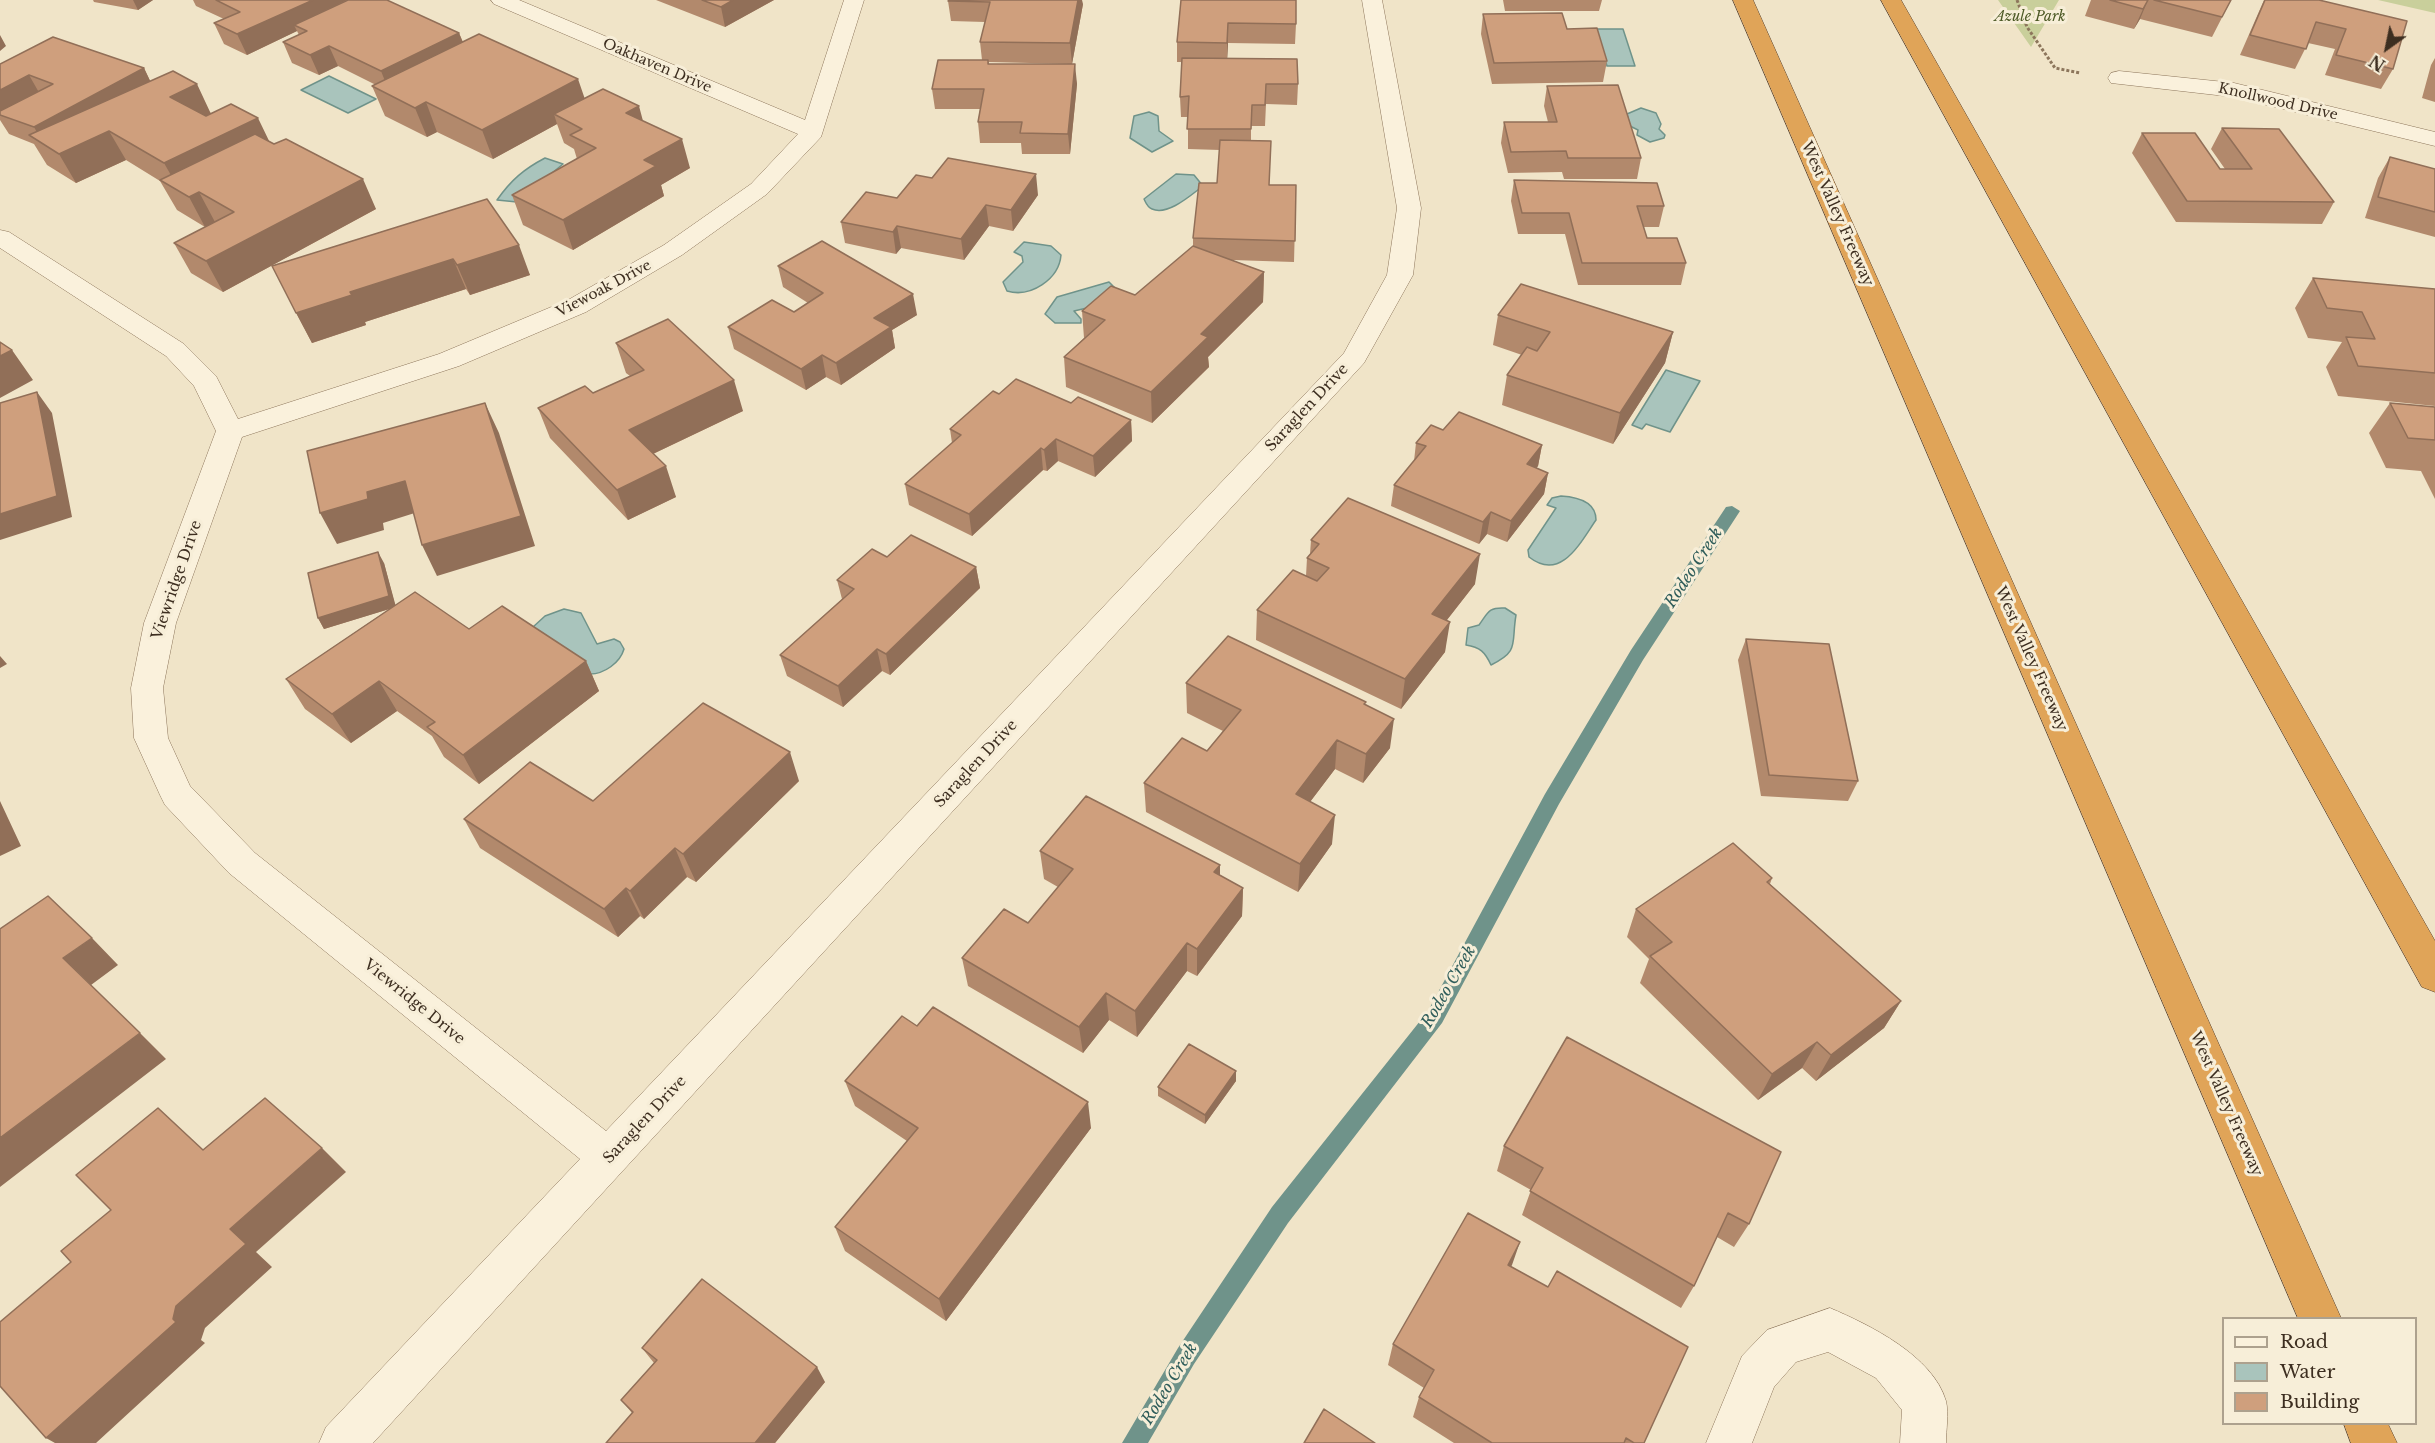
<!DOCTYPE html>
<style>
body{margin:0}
#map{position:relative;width:2435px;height:1443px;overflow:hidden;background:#f0e4c8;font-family:"Libre Baskerville",serif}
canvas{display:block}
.legend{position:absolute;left:2222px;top:1317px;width:195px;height:108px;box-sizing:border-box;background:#f7eed8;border:2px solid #ada18e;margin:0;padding:8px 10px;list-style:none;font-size:18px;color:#3d2e20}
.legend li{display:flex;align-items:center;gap:12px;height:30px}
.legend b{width:30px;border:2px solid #ada18e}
.north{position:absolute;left:2357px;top:18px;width:60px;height:60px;-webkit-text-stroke:4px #f7eed8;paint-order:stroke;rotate:213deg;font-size:16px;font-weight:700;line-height:24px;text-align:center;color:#3d2e20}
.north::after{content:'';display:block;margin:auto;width:21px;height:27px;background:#3d2e20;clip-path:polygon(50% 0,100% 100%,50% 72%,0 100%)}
</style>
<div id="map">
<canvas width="2435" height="1443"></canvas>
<ul class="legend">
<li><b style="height:8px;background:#faf1dc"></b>Road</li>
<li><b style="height:16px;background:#a9c4bc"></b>Water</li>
<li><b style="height:16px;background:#cf9f7d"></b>Building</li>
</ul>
<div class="north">N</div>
</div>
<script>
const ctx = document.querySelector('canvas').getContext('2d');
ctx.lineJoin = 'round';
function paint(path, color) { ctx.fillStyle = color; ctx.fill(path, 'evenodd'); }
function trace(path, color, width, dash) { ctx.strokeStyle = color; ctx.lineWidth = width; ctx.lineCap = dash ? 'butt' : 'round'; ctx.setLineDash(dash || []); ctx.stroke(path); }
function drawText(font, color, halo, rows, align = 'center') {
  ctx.font = font + ' "Libre Baskerville",serif'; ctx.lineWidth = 6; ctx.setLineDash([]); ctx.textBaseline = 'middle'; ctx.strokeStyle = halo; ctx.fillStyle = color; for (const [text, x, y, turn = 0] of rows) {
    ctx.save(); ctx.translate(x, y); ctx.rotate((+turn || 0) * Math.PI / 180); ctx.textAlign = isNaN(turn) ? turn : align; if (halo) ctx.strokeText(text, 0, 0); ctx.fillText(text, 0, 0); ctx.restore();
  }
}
const green = new Path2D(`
 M1998,0h61l-28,47z
 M2378,0h57v13z`);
const water = new Path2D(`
 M1586,29h37l12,37h-28l-6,-21z
 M329,76l47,23 -28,14 -47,-23z
 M1641,108l15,5 5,11 -2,5 6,6 -1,3 -14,4 -13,-7 1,-5 -8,-4 -3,-12z
 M1149,112l9,4 1,15 14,10 -21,11 -22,-14 4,-22z
 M545,158l18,6 -46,38 -20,-2c14,-20 27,-31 48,-42z
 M1176,174l18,1 9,11c-12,9 -35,30 -51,23 -5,-2 -6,-6 -8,-10z
 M1024,242l27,4 10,9c-2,24 -30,43 -54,36l-4,-9 20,-20 -1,-6 -8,-4z
 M1109,282l7,7 1,12 -43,10 7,8v4h-26l-10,-9 12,-17z
 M1666,370l34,11 -30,51 -24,-8 -4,5 -10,-4z
 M1561,496c16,1 35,5 35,24 -16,23 -35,62 -67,37l-1,-7 28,-42 -9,-3 5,-7z
 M1505,608l11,7c-5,29 4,36 -25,50 -6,-13 -11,-18 -25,-20l2,-17 11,-3c9,-12 9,-18 26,-17z
 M564,609l17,4 16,31 17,-5 6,3 4,7c-4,14 -20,25 -34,25l-57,-47 12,-11z`);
const stream = new Path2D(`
 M1732,506l8,5 -97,149 -84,144 -117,219 -154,200 -94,141 -46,79h-26l56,-95 94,-141 156,-196 117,-217 86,-144 95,-143z`);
const path = new Path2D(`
 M2017,0l10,27 28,41 25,5`);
const street = new Path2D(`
 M491,0h28l286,120 39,-120h20l-43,137 -54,57 -85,61 -96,57 -127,54 -217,71 -66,186 -13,65 5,50 22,48 65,67 351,278 738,-778 43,-78 10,-67 -35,-208h20l39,208 -8,67 -49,88 -991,1080h-54l7,-16 254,-268 -351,-286 -64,-68 -5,-10 -26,-57 -3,-50 13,-65 72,-192 -22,-45 -28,-30 -166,-108v-18l9,2 175,112 32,32 22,43 201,-65 129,-54 96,-55 87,-61 47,-50 -304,-130z
 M2119,71l115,12 201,49v14l-201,-49 -123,-14 -3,-5 3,-5z
 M1830,1308c40,17 103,48 116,93 3,13 0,29 0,42h-46l2,-33 -26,-32 -48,-26 -32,10 -22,25 -22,56h-46l36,-87 25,-26z`);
const highway = new Path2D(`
 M1733,0h20l588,1318h-43z
 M1881,0h20l534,941v51l-13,-5z
 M2344,1424h44l9,19h-46z`);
const wall = new Path2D(`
 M93,0h60l-15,10 -44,-8z
 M193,0h154l112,33 4,9 121,56 59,23 47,47 -29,17 3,11 -91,54 -50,-25 -11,-30 65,-36 -3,-10 -10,-6 -7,-19 -64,35 -56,-27 -10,5 -42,-21 -13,-30 4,-1 -38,-19 -19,9 -27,-12 -9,-21 16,-7 -2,-4 -50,24 -23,-11 -10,-21 10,-4 -28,-13z
 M656,0h118l-49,27z
 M1181,0l115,24 -1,20 -67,-1 -1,16 71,25 -1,21 -31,-1 -1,22h-14v14l18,45h27l-2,77 -62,-2 32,12 -1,30 -55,55 1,10 -57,56 -86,-36 -2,-30 20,-19 -2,-27 53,-16 58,-49v-8l24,-55 3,-33 -32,-1v-32h-7l-1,-20 2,-35h-5v-20z
 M1503,0h99l-3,11h-94z
 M2091,0h140l-19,37 -72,-18 -6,10 -49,-13z
 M2264,0h55l74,69 -12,20 -56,-14 10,-26 -27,-6 -13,26 -55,-14z
 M948,1l135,3 -11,60 5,20 -7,70h-48l-1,-11h-41l-2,-21 2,-13h-45l-3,-20 50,-29 -2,-18 5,-20 -34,-1zM989,62l82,2h-82z
 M1483,14l84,15 40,32 -4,21 -111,2 -11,-50z
 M2435,58v44l-13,-4 9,-33z
 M0,64l144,4 6,13 61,32 59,29 106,67 -153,83 -32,-19 -17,-30 31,-16 -28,-17 -17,-29 -34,-21 -50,23 -29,-18 -13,-21 -25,-10 -9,-14z
 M1547,86l94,72 -4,21h-73l-2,-7 -54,1 -7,-30 3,-21h44l-4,-16z
 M2222,128l112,74 -12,22 -146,-2 -44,-69 10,-20 78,36h5l-14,-20z
 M2390,157l45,12v68l-70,-19 13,-40z
 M1514,180l150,26 -5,21h-16l4,11 39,25 -5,22h-103l-13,-51h-47l-7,-33z
 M1038,195l-25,36 -24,-5 -25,34 -63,-12 -5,6 -51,-11 -4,-21z
 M487,199l43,76 -60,20 -4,-6 -101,33 1,3 -54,18 -40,-77z
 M778,266l139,49 -25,15 3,18 -54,37 -15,-8 -20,13 -72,-41 -6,-22 66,-15 14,-9 -25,-16z
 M2313,278l122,11v117l-97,-10 -12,-29 16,-25 -34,-4 -13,-30z
 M1498,315l175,17 -8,31 -52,81 -111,-39 5,-30 15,-20 -29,-10z
 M616,343l127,68 -90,43 23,43 -48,23 -78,-82 -12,-30 55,-15 37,-17 -4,-3z
 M999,394l72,9 60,17 1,21 -37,36 -37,-16 -11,10 -4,-1 -71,66 -63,-31 -4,-21 47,-41 -2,-14z
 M2390,403l45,4v92l-14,-28 -35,-3 -17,-35z
 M1443,430l99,15 -4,21 -2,2 12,5 -4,21 -37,48 -20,-8 -8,10 -88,-38 3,-21 20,-24 2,-18z
 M1311,540l164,44 -28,36 -2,32 -44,57 -145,-69 1,-30 49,-34 1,-18 3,-4z
 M887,557l89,10 4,21 -90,87 -8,-4 -39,36 -56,-31 -7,-21 62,-56 -5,-19z
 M384,563l11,42 74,24 117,32 13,30 -120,93 -35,-27 -12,-21 -35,-25 -46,32 -46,-34 -19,-30 103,-70 -65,20 -6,-11z
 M1746,639l112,142 -10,20 -87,-5 -23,-136z
 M1186,683l180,21 24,44 -27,35 -28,-14 -25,33 22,42 -34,48 -152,-80 -2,-29 63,-32 16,-20 -36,-18z
 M799,781l-103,101 -9,-5 -43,42 -4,-3 -22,21 -138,-89 -16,-29 129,-18z
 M1040,851l180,14v10l23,13 -1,28 -45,60 -10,-5 -50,66 -28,-17 -26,33 -115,-67 -6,-28 66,-35 30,-36 -14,-8z
 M1772,878l-2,6 131,117 -17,27 -68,53 -14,-13 -44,32 -118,-117 9,-24 -22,-22 9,-28z
 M917,1026l174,102 -145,193 -101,-70 -10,-24 72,-86 -52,-35 -10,-25z
 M1567,1037l182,187 -15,23 -17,-10 -23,49 -13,22 -159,-93 9,-25 -34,-19 7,-25z
 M1236,1071v10l-31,43 -47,-28v-9z
 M1511,1267l133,176h-190l-41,-26 6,-20 5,-9 -36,-23 5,-21z
 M642,1348l183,34 -50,61h-169l26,-30 -11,-13 33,-37z`);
const shadedWall = new Path2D(`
 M133,0h20l-15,10z
 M313,0h34l-53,25 3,6 -50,24 -10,-21z
 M733,0h41l-49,27 -4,-20z
 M1078,0h4l1,4 -11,60 -2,-21z
 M2148,0l-8,19 -6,10 9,-20z
 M1228,23v20l-1,20v-20z
 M459,33l8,20 -78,38 -8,-20z
 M0,35l6,11 -6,5z
 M329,46l9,20 -19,9 -9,-20z
 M1075,64l2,20 -7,70 -2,-20z
 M144,68l10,21 -110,56 -10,-18z
 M29,75l12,21 -41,19v-25z
 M578,79l10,29 -34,6 3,10 -64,35 -11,-29z
 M197,84l14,30 -26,12 -15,-29z
 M426,102l11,30 -10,5 -12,-29z
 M639,106l8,30 -21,-23z
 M258,118l14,29 -92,44 -16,-28z
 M109,131l17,29 -50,23 -17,-29z
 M682,139l8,29 -29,17 3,11 -91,54 -10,-30 81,-60z
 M1036,174l2,21 -25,36 -2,-21z
 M363,179l13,30 -153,83 -17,-31z
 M199,192l16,30 -10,5 -16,-30z
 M986,205l3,21 -25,34 -3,-21z
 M897,226l4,22 -5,6 -3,-22z
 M519,245l11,30 -60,20 -13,-30z
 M453,259l13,30 -101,33 1,3 -54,18 -16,-30 54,-21z
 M1264,272l-1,30 -55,55 1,10 -57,56 -1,-31 50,-58z
 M913,294l4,21 -25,15 3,18 -54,37 -5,-22 38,-45z
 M1673,332l-8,31 -52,81 7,-31z
 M12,350l21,30 -33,18v-42z
 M822,355l4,22 -20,13 -5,-21z
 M734,380l9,31 -103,49 -11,-30z
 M37,392l15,21 20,104 -72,23v-26z
 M485,403l14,30 36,113 -98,30 -15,-31z
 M1131,420l1,21 -37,36 -2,-21z
 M1056,439l2,22 -11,10 -3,-21z
 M1542,445l-4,21 -16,19 5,-21z
 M1041,448l2,22 -71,66 -3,-22z
 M666,466l10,31 -48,23 -11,-30z
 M1548,473l-4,21 -37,48 4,-21z
 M405,481l16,30 -38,12 1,7 -47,14 -17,-31 47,-21z
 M1491,512l-4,22 -8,10 4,-22z
 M378,552l6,11 12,44 -72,22 -6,-11z
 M1480,554l-5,30 -47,60 4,-30z
 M976,567l4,21 -90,87 -4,-21z
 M1450,622l-5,30 -44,57 4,-30z
 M877,649l5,22 -39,36 -5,-21z
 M0,656l7,8 -7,4z
 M586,661l13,30 -120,93 -16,-29z
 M379,681l18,30 -46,32 -19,-29z
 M1394,719l-4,29 -27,35 3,-29z
 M1337,740l-2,29 -41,54 2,-29z
 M790,752l9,29 -103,101 -13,-28z
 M0,801l21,45 -21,10z
 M1335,815l-3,29 -34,48 2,-28z
 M675,848l12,29 -43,42 -14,-28z
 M1220,865v28l-6,-21z
 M626,888l14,28 -22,21 -14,-28z
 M1243,888l-1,28 -45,60v-27z
 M92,938l26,27 -27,20 -28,-27z
 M1187,943v28l-50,66 -2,-26z
 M1106,993l3,27 -26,33 -4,-26z
 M1901,1001l-17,27 -68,53 15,-26z
 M140,1033l26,26 -166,128v-49z
 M1817,1042l-15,26 -44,32 14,-26z
 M1236,1071v10l-31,43v-9z
 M1088,1102l3,26 -145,193 -7,-22z
 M322,1148l24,24 -90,80 16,15 -67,61 -4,12 4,3 -109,100h-41l-9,-5 127,-119 3,-13 54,-77z
 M1520,1242l-8,23 -12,22 8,-22z
 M817,1367l8,15 -50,61h-20z`);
const building = new Path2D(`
 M216,0h97l-76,34 -23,-11 26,-11z
 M348,0h39l72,33 -78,38 -52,-25 -19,9 -27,-13 24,-11 -13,-6z
 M702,0h31l-12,7z
 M949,0h129l-8,43 -90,-1 10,-40 -42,-1z
 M1181,0h115v24l-68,-1 -1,20 -50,-1z
 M2110,0h38l-5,9z
 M2154,0h77l-9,17z
 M2265,0h54l88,21 -14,48 -57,-14 10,-26 -30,-7 -10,27 -56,-14z
 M1562,13l5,16 30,-1 10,33 -113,2 -11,-49z
 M479,34l99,45 -96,51 -56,-28 -11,6 -43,-22z
 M53,37l91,31 -110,59 -34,-12v-4l53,-27 -24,-9 -29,15v-26z
 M1182,58l115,1 1,25h-32l-1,21h-13l-1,24h-64l2,-33 -9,1z
 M938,60h50v4h87l-7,70 -48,-1 2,-11h-44l6,-33h-52z
 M173,71l24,13 -27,13 36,19 25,-12 27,14 -94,45 -55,-32 -50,23 -30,-19z
 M1618,85l23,73h-73l-2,-7 -55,1 -7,-30h53l-10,-36z
 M603,89l36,17 -13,7 56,26 -38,21 12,6 -93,54 -51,-25 84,-47 -26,-13 12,-6 -28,-15z
 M2222,128l57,1 55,73 -147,-1 -45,-68h53l25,36h32z
 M255,134l19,10 12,-5 77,40 -157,82 -32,-18 60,-31 -35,-20 -10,5 -29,-17z
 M1220,140l51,1 -2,44h27l-1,56 -102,-3 6,-55h18z
 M2390,157l45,12v43l-57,-15z
 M948,158l88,16 -25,36 -25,-5 -25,34 -64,-13 -4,6 -52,-10 25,-30 31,6 19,-23 16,3z
 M1514,180l143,3 7,23h-27l10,32h30l9,25h-104l-13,-50h-47z
 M487,199l32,46 -62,20 -4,-6 -103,33 2,3 -56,18 -24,-47z
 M822,241l91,53 -39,24 17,9 -55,36 -14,-8 -21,14 -73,-42 44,-27 22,12 29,-19 -45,-27z
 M1193,246l71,26 -63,62 7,3 -57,55 -87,-35 41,-37 -23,-9 29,-25 24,9z
 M2313,278l122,11v84l-77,-7 -12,-29 29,2 -13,-27 -35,-4z
 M1521,284l152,48 -53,81 -113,-38 20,-28 10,4 13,-19 -52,-17z
 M668,319l66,61 -105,50 37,36 -49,24 -79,-82 47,-22 8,7 51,-23 -28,-27z
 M0,342l12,8 -12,6z
 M1016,379l55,24 7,-6 53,23 -38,36 -37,-17 -12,11 -3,-2 -72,66 -64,-30 56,-49 -11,-6 43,-38 6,3z
 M37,392l20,104 -57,18v-111z
 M485,403l36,113 -99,29 -17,-64 -38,11 1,7 -48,14 -13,-62z
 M2390,403l45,4v33l-27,-2z
 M1459,412l83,33 -15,19 21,9 -37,48 -20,-9 -8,10 -89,-37 32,-39 -10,-3 15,-18 12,5z
 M1348,498l132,56 -48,60 18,8 -45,57 -148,-69 36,-40 24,11 12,-13 -22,-10 12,-14 -8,-4z
 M911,535l65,32 -90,87 -9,-5 -39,37 -58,-31 74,-66 -17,-9 35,-31 15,8z
 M378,552l11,44 -71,22 -10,-45z
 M415,592l54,37 33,-23 84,55 -123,94 -36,-28 8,-5 -56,-41 -47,33 -46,-35z
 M1228,636l138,66 -2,2 30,15 -28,35 -29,-14 -41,54 39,21 -35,49 -156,-81 38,-45 25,13 34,-41 -55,-27z
 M1746,639l83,5 29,137 -89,-6z
 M703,703l87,49 -107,102 -8,-6 -45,43 -4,-3 -22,21 -140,-90 66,-57 63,39z
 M1086,796l134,69 -6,7 29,16 -46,61 -10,-6 -52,68 -29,-18 -27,34 -117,-69 42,-49 24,14 45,-54 -33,-18z
 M1733,843l39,35 -5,4 134,119 -70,54 -14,-13 -45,32 -122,-118 22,-14 -36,-33z
 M48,896l44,42 -29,20 77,75 -140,105v-209z
 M933,1007l155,95 -149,197 -104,-72 83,-99 -73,-47 57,-65 15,10z
 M1567,1037l214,115 -32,72 -21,-11 -34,73 -164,-95 13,-23 -39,-22z
 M1189,1044l47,27 -31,44 -47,-28z
 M265,1098l57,50 -92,81 16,15 -70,62 -3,13 3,3 -130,116 -46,-52v-64l71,-60 -10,-11 50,-41 -35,-35 82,-67 45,42z
 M1468,1213l52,29 -12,23 40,22 9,-16 131,76 -44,96h-10l-8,-5 -2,5h-132l-73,-46 15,-27 -41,-26z
 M702,1279l115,88 -62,76h-149l27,-31 -12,-12 36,-40 -15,-12z
 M1324,1409l51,34h-71z`);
const farParknames = [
 ["Azule Park",2030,17]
];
const farStreetnames = [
 ["Oakhaven Drive",657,66,23],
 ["Knollwood Drive",2278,102,13],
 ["Viewoak Drive",604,289,-28]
];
const streetNames = [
 ["West Valley Freeway",1837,214,66],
 ["Saraglen Drive",1307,408,-47],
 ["Viewridge Drive",177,580,-71],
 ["West Valley Freeway",2031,659,66],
 ["Saraglen Drive",976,764,-47],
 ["Viewridge Drive",414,1002,39],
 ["West Valley Freeway",2226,1104,66],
 ["Saraglen Drive",645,1120,-47]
];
const waterNames = [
 ["Rodeo Creek",1694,568,-57],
 ["Rodeo Creek",1449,987,-60],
 ["Rodeo Creek",1170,1384,-59]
];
paint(green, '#c9cf9b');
paint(water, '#a9c4bc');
trace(water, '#6f938a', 1.5);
paint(stream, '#6f938a');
trace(street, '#8d765c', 1);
trace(highway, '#5b4430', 1);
trace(path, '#8d765c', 3, [3, 2]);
paint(street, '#faf1dc');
paint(highway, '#e0a458');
paint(wall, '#b2896c');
paint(shadedWall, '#916f58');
paint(building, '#cf9f7d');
trace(building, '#916f58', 1.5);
drawText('italic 14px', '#4d5a26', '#f7eed8', farParknames);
drawText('14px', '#3d2e20', '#f7eed8', farStreetnames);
drawText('15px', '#3d2e20', '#f7eed8', streetNames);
drawText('italic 16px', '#2f5d5a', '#f7eed8', waterNames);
</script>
